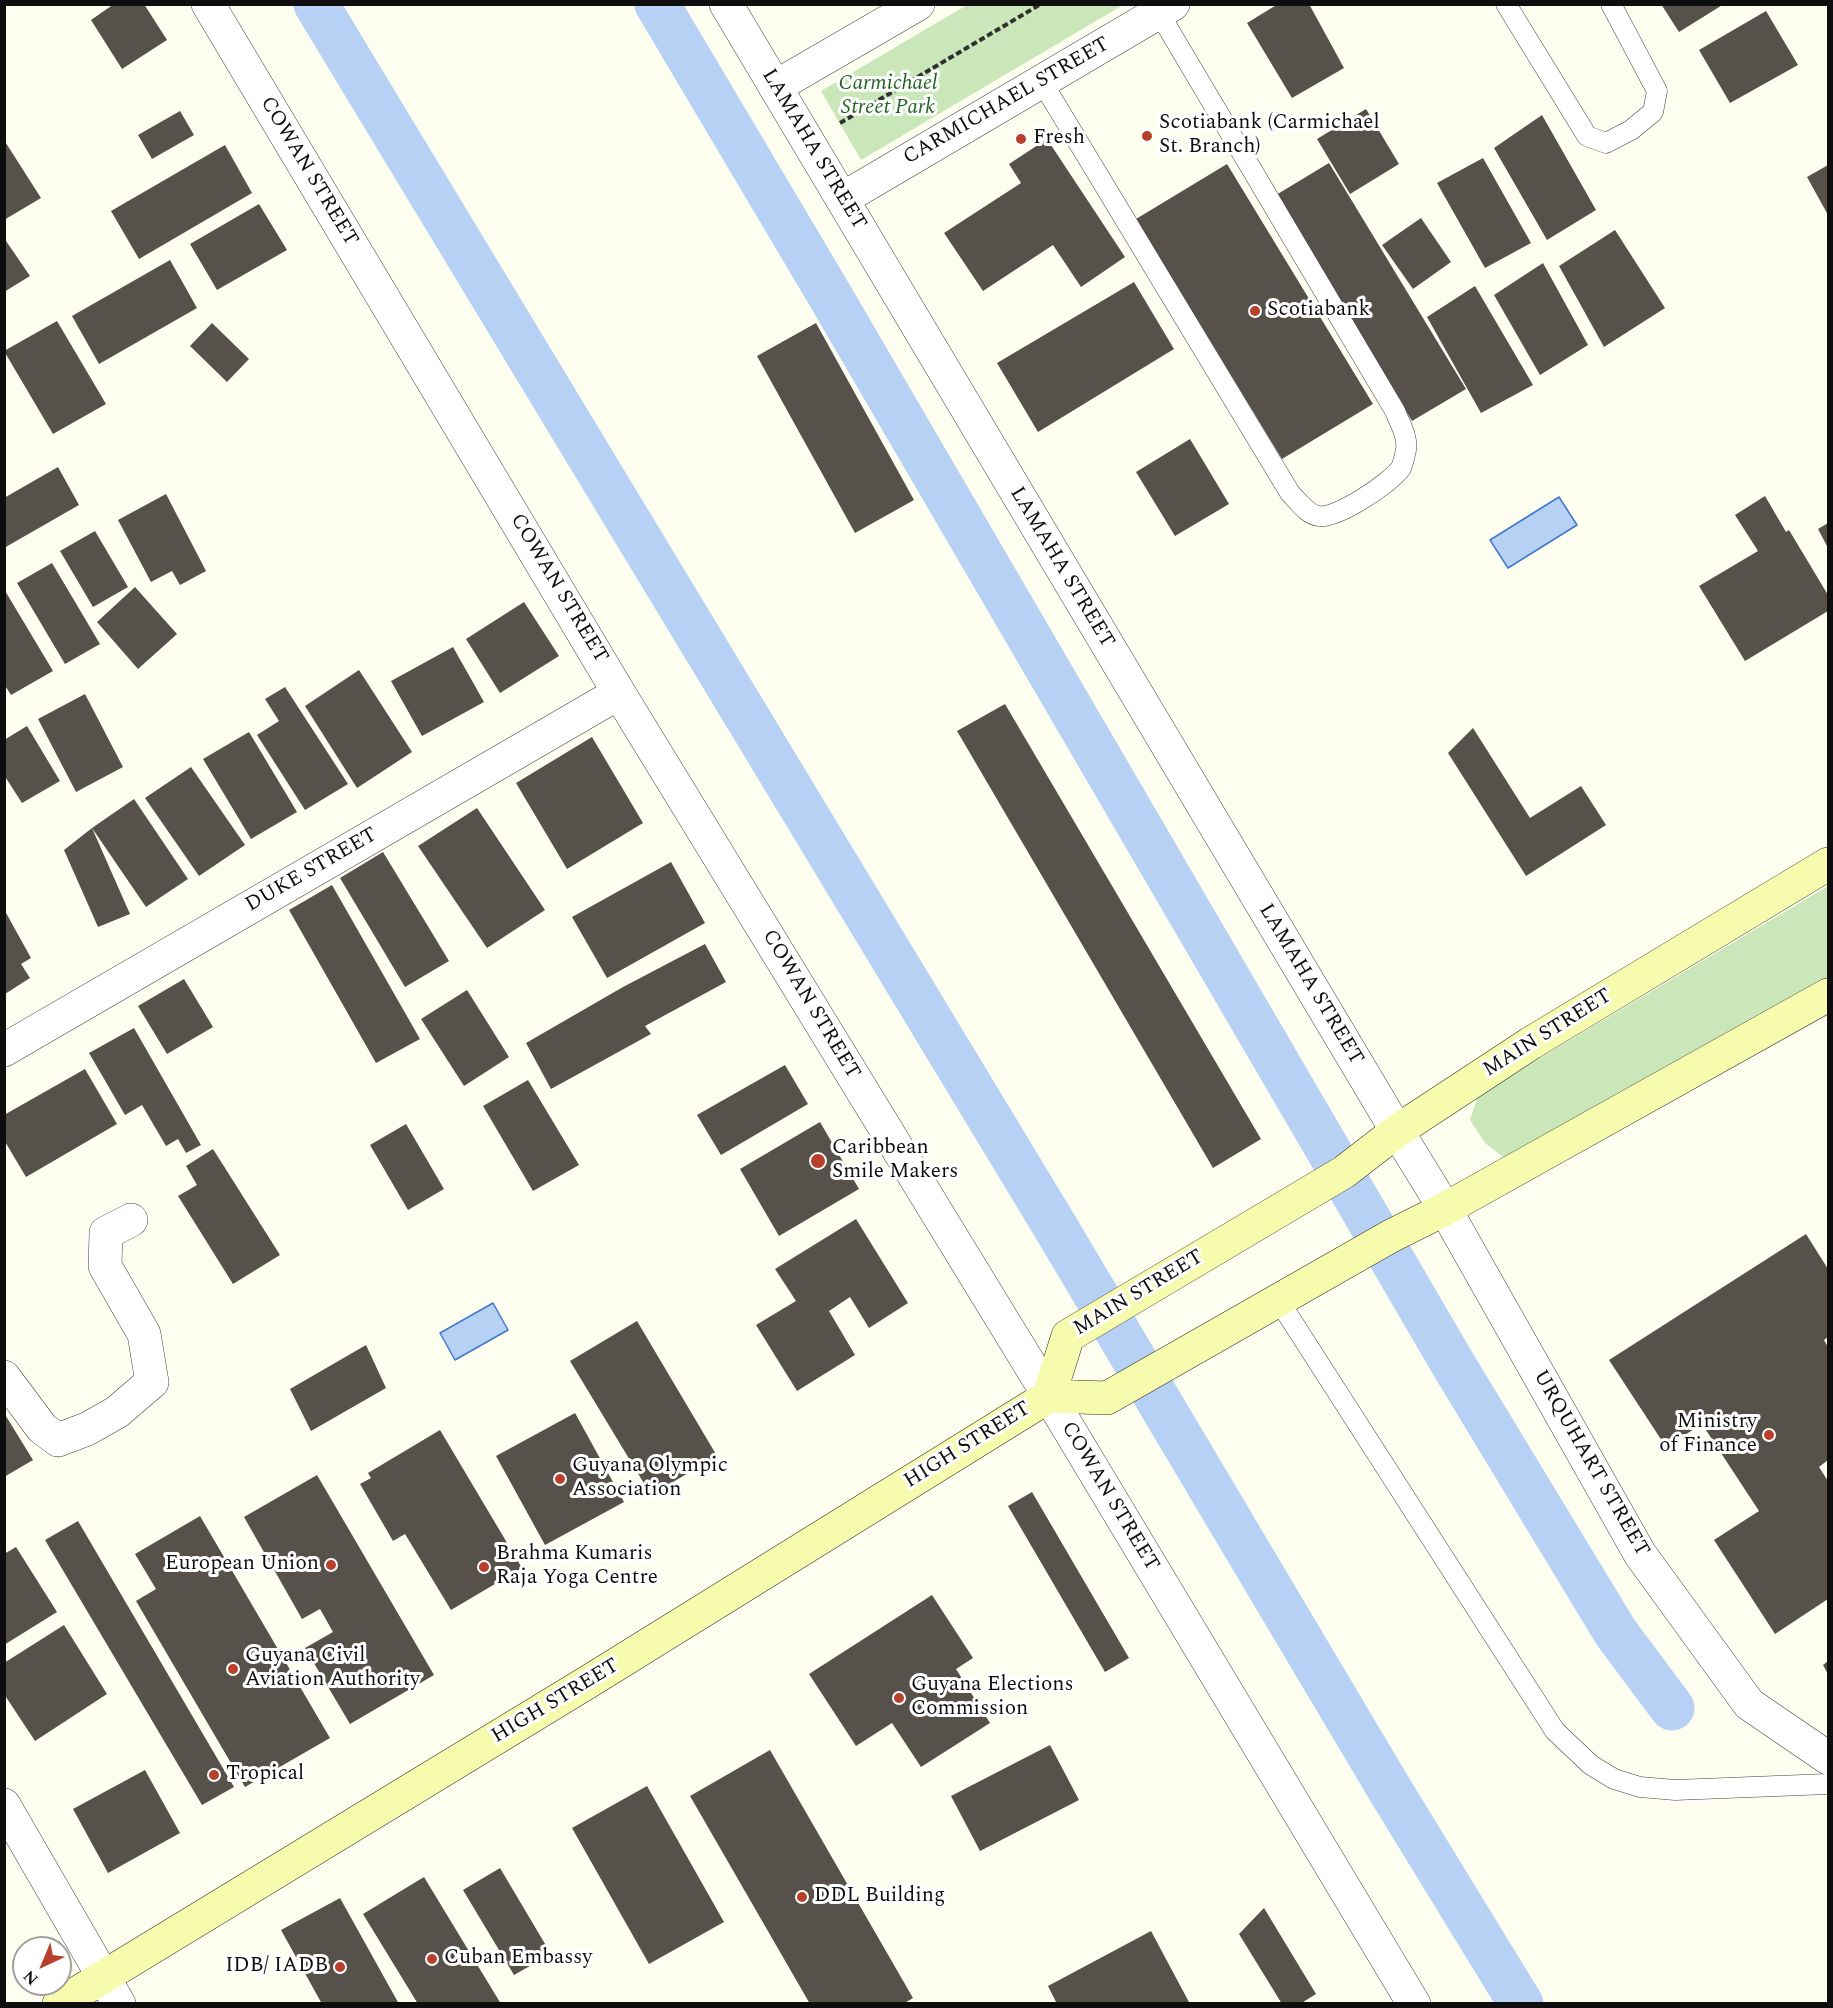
<!DOCTYPE html>
<style>
body{margin:0}
#map{position:relative;width:1833px;height:2008px;overflow:hidden;background:#fefef0;font-family:Spectral,serif}
canvas{display:block}
.frame{position:absolute;inset:0;border:6px solid #0e0e0e;pointer-events:none}
.north{position:absolute;left:12px;top:1936px;width:60px;height:60px;box-sizing:border-box;background:#fff;border:2px solid #9f9f9f;border-radius:50%;rotate:224deg;font-size:16px;font-weight:700;line-height:24px;text-align:center;color:#0e0e0e}
.north::after{content:'';display:block;margin:auto;width:21px;height:27px;background:#b83f2c;clip-path:polygon(50% 0,100% 100%,50% 72%,0 100%)}
</style>
<div id="map">
<canvas width="1833" height="2008"></canvas>
<div class="frame"></div>
<div class="north">N</div>
</div>
<script>
const ctx = document.querySelector('canvas').getContext('2d');
ctx.lineJoin = 'round';
function paint(path, color) { ctx.fillStyle = color; ctx.fill(path, 'evenodd'); }
function trace(path, color, width, dash) { ctx.strokeStyle = color; ctx.lineWidth = width; ctx.lineCap = dash ? 'butt' : 'round'; ctx.setLineDash(dash || []); ctx.stroke(path); }
function drawText(font, color, halo, rows, align = 'center') {
  ctx.font = font + ' Spectral,serif'; ctx.lineWidth = 6; ctx.setLineDash([]); ctx.textBaseline = 'middle'; ctx.strokeStyle = halo; ctx.fillStyle = color; for (const [text, x, y, turn = 0] of rows) {
    ctx.save(); ctx.translate(x, y); ctx.rotate((+turn || 0) * Math.PI / 180); ctx.textAlign = isNaN(turn) ? turn : align; if (halo) ctx.strokeText(text, 0, 0); ctx.fillText(text, 0, 0); ctx.restore();
  }
}
const green = new Path2D(`
 M967,5h156l-262,155 -40,-69z
 M1828,886v92l-305,175 -20,4 -18,-14 -15,-23 8,-25z`);
const water = new Path2D(`
 M1559,497l18,28 -69,43 -18,-28z
 M493,1303l15,27 -53,30 -15,-27z`);
const canal = new Path2D(`
 M316,4l740,1224 334,562 131,214
 M657,4l172,290 624,1070 163,269 56,75`);
const building = new Path2D(`
 M114,4h30l23,36 -45,29 -31,-49z
 M1278,4h31l35,64 -52,30 -45,-75z
 M1661,4h63l-45,28z
 M1766,11l32,54 -68,38 -31,-53z
 M1366,109l33,55 -49,30 -33,-55z
 M180,111l14,24 -42,24 -14,-24z
 M1542,115l54,95 -49,30 -53,-92z
 M1047,139l78,118 -44,30 -28,-42 -70,46 -39,-58 77,-50 -12,-19z
 M4,140l37,58 -37,22z
 M225,145l27,48 -113,66 -28,-48z
 M1483,158l48,85 -46,25 -48,-85z
 M1329,163l137,226 -54,32 -136,-226z
 M1227,164l146,240 -91,55 -146,-240z
 M1828,165v50l-21,-38z
 M259,204l28,46 -70,40 -27,-46z
 M1421,218l30,44 -38,27 -31,-44z
 M1615,230l50,78 -61,39 -45,-81z
 M4,238l26,38 -26,16z
 M170,260l27,48 -98,56 -27,-48z
 M1543,263l45,82 -48,30 -46,-80z
 M1134,282l40,67 -136,83 -41,-69z
 M1475,286l58,99 -52,28 -54,-96z
 M57,321l49,83 -53,30 -49,-83z
 M212,323l37,36 -22,23 -37,-36z
 M816,323l98,177 -59,33 -98,-177z
 M1190,439l39,65 -54,32 -39,-64z
 M58,467l21,38 -75,43v-50z
 M166,494l40,77 -26,14 -8,-14 -21,11 -33,-62z
 M1765,496l21,36 3,-2 39,65v16l-83,50 -46,-75 59,-35 -23,-36z
 M1828,523v25l-10,-19z
 M95,531l33,56 -35,20 -33,-56z
 M52,563l48,81 -35,20 -48,-81z
 M135,587l42,47 -39,35 -41,-47z
 M4,589l49,82 -42,24 -7,-11z
 M524,602l35,54 -59,37 -34,-54z
 M453,647l31,55 -62,34 -31,-55z
 M359,670l53,82 -55,36 -52,-82z
 M285,687l63,97 -43,26 -48,-75 22,-14 -14,-22z
 M85,694l38,73 -47,25 -38,-73z
 M1005,704l256,435 -48,29 -256,-437z
 M27,726l33,55 -38,22 -18,-28v-35z
 M1473,728l57,90 51,-32 25,39 -80,51 -78,-123z
 M249,732l48,80 -46,27 -48,-80z
 M592,737l51,86 -76,46 -51,-86z
 M191,767l54,78 -46,31 -54,-78z
 M134,799l54,80 -42,28 -54,-79 38,86 -32,13 -34,-77 28,-22z
 M477,808l68,102 -58,38 -69,-102z
 M383,852l66,109 -44,26 -65,-109z
 M671,862l34,61 -98,55 -35,-61z
 M332,885l88,154 -44,24 -87,-153z
 M5,911l26,47 -10,6 9,14 -25,16z
 M705,944l21,38 -81,44 6,8 -100,55 -25,-46 97,-56z
 M184,979l29,48 -46,27 -29,-48z
 M467,990l42,67 -45,29 -43,-67z
 M134,1028l67,117 -15,8 -8,-14 -12,7 -24,-41 -17,10 -36,-62z
 M785,1065l23,39 -87,51 -24,-40z
 M85,1069l32,55 -91,53 -22,-37v-25z
 M528,1080l51,85 -46,26 -50,-85z
 M820,1122l39,67 -80,47 -39,-67z
 M406,1124l38,65 -36,21 -38,-65z
 M213,1149l67,106 -47,29 -55,-88 19,-11 -11,-19z
 M856,1219l52,84 -39,25 -19,-31 -21,14 26,44 -58,36 -41,-66 40,-24 -21,-32z
 M1806,1234l22,35v68l-4,3 4,7v113l-9,7 9,14v118l-53,35 -61,-94 45,-29 -57,-87 -36,23 -57,-87z
 M637,1321l80,135 -66,39 -81,-134z
 M366,1345l20,43 -75,43 -21,-42z
 M4,1413l29,47 -29,17z
 M575,1413l49,89 -79,43 -49,-89z
 M440,1430l82,138 -71,42 -46,-76 -12,7 -33,-57 11,-6 -3,-5z
 M317,1475l117,200 -84,49 -45,-76 28,-16 -13,-23 -18,10 -58,-102z
 M1032,1492l97,166 -24,14 -97,-166z
 M200,1516l130,222 -85,49 -109,-186 20,-12 -21,-35z
 M78,1521l156,266 -32,18 -157,-265z
 M16,1547l41,65 -53,33v-91z
 M932,1595l41,63 -17,11 34,54 -69,44 -29,-44 -36,23 -47,-72z
 M64,1625l43,69 -72,47 -31,-47v-31z
 M1828,1661v13l-5,-9z
 M1050,1745l29,55 -99,51 -29,-55z
 M770,1750l143,248 -10,6h-93l-120,-208z
 M145,1770l35,63 -72,40 -35,-64z
 M647,1786l77,136 -75,42 -77,-136z
 M500,1868l51,86 -37,21 -51,-85z
 M424,1877l77,127h-83l-55,-90z
 M340,1898l59,106h-77l-41,-74z
 M1264,1908l52,86 -16,10h-18l-43,-70z
 M1151,1931l39,73h-133l-9,-18z`);
const path = new Path2D(`
 M840,123l201,-119`);
const service = new Path2D(`
 M1506,4l81,132 19,7 25,-13 22,-18 4,-21 -46,-87
 M1042,82l248,411c8,8 17,22 29,23 18,3 71,-33 82,-48 2,-5 4,-13 5,-18 2,-14 -6,-26 -11,-39l-236,-398
 M1279,1301l276,430 36,34 23,14 26,8 35,3 153,-6`);
const minor = new Path2D(`
 M208,4l411,689 430,703 365,608
 M4,1050l615,-357
 M1397,1131l48,78 195,345 109,150 79,54
 M4,1377l38,51 16,12 29,-11 30,-17 35,-30 -8,-48 -39,-68 1,-33 25,-13
 M4,1805l115,199`);
const tertiary = new Path2D(`
 M726,4l671,1127
 M775,87l143,-83
 M842,199l331,-195`);
const secondary = new Path2D(`
 M1049,1396l19,-60 276,-164 53,-41 134,-88 297,-179
 M1049,1396l58,2 284,-162 54,-27 383,-214
 M59,2004l529,-322 461,-286`);
const markers = [
 [1147,136,6,"#b83f2c"],
 [1021,139,6,"#b83f2c"],
 [1255,311,6,"#b83f2c"],
 [818,1161,8,"#b83f2c"],
 [1769,1435,6,"#b83f2c"],
 [560,1479,6,"#b83f2c"],
 [331,1565,6,"#b83f2c"],
 [484,1567,6,"#b83f2c"],
 [233,1669,6,"#b83f2c"],
 [899,1698,6,"#b83f2c"],
 [214,1775,6,"#b83f2c"],
 [802,1897,6,"#b83f2c"],
 [432,1959,6,"#b83f2c"],
 [340,1967,6,"#b83f2c"]
];
const parkNames = [
 ["Carmichael",888,85],
 ["Street Park",888,109]
];
const streetNames = [
 ["CARMICHAEL STREET",1007,102,-30],
 ["LAMAHA STREET",813,150,59],
 ["COWAN STREET",308,172,59],
 ["LAMAHA STREET",1061,568,59],
 ["COWAN STREET",558,589,59],
 ["DUKE STREET",312,871,-30],
 ["LAMAHA STREET",1310,985,59],
 ["COWAN STREET",810,1005,59],
 ["MAIN STREET",1548,1034,-32],
 ["MAIN STREET",1139,1294,-31],
 ["HIGH STREET",968,1446,-32],
 ["URQUHART STREET",1590,1464,60],
 ["COWAN STREET",1109,1497,59],
 ["HIGH STREET",556,1702,-31]
];
const poiNames = [
 ["Scotiabank (Carmichael",1159,124],
 ["St. Branch)",1159,148],
 ["Fresh",1033,139],
 ["Scotiabank",1267,311],
 ["Caribbean",832,1149],
 ["Smile Makers",832,1173],
 ["Ministry",1757,1423,"right"],
 ["of Finance",1757,1447,"right"],
 ["Guyana Olympic",572,1467],
 ["Association",572,1491],
 ["Brahma Kumaris",496,1555],
 ["Raja Yoga Centre",496,1579],
 ["European Union",319,1565,"right"],
 ["Guyana Civil",245,1657],
 ["Aviation Authority",245,1681],
 ["Guyana Elections",911,1686],
 ["Commission",911,1710],
 ["Tropical",226,1775],
 ["DDL Building",814,1897],
 ["Cuban Embassy",444,1959],
 ["IDB/ IADB",328,1967,"right"]
];
paint(green, '#cae7ba');
paint(water, '#b6d1f4');
trace(water, '#4079c7', 1.5);
trace(canal, '#b6d1f4', 45);
paint(building, '#56514b');
trace(service, '#414141', 21);
trace(minor, '#414141', 34);
trace(tertiary, '#414141', 34);
trace(secondary, '#303030', 34);
trace(path, '#303030', 4, [6, 3]);
trace(service, '#fff', 20);
trace(minor, '#fff', 33);
trace(tertiary, '#fff', 33);
trace(secondary, '#f6fbad', 33);
for (const [x, y, r, color] of markers) { const dot = new Path2D(); dot.arc(x, y, r, 0, 2 * Math.PI); ctx.fillStyle = color; ctx.fill(dot); trace(dot, '#fff', 2); }
drawText('italic 21px', '#226321', '#fff', parkNames);
drawText('21px', '#0e0e0e', '#fff', streetNames);
drawText('21px', '#0e0e0e', '#fff', poiNames, 'left');
</script>
